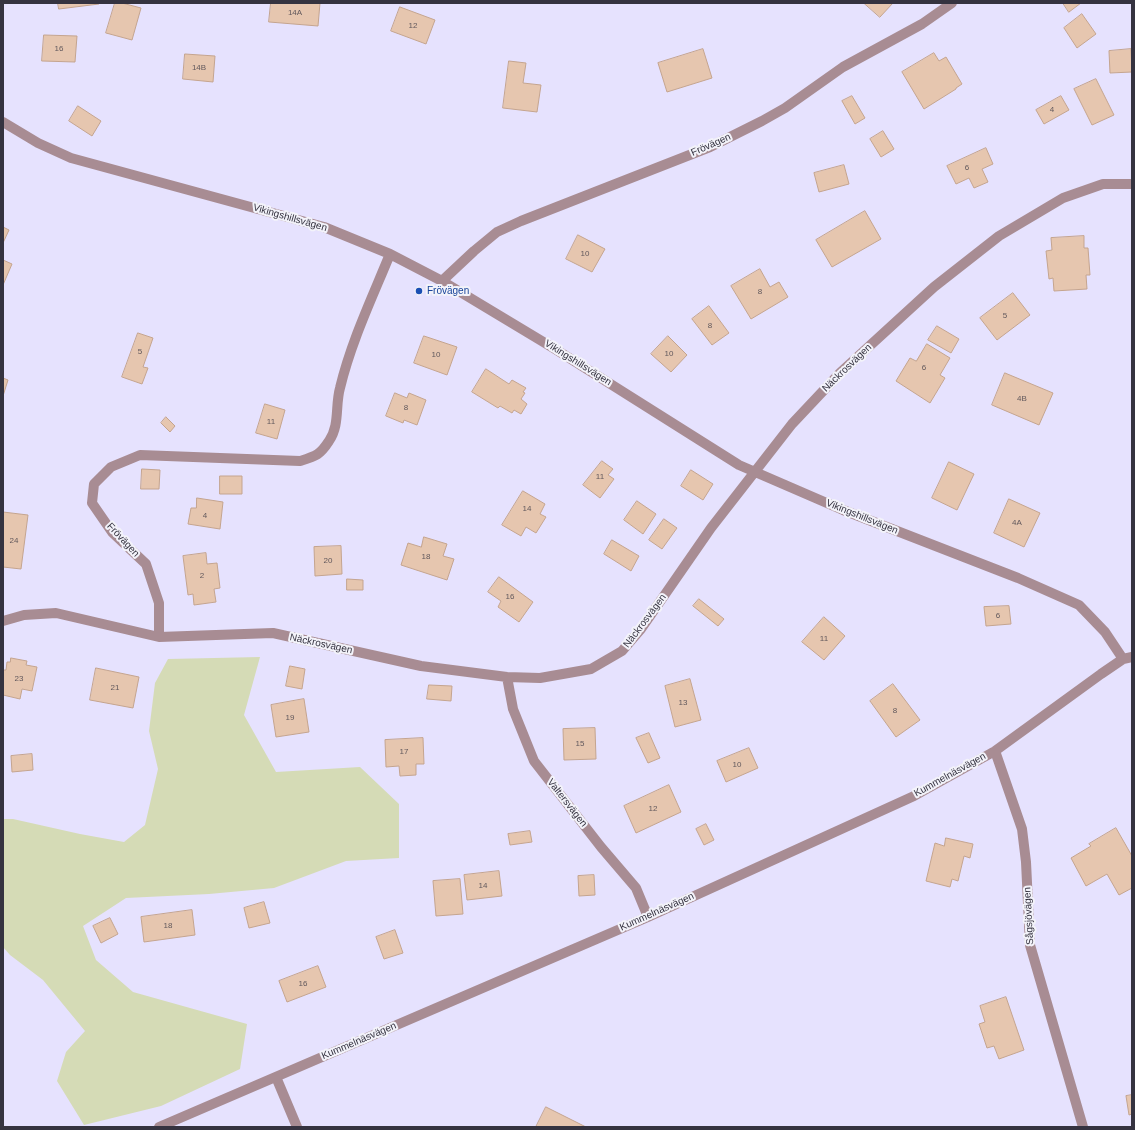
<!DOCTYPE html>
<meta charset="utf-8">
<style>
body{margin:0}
#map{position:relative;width:1135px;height:1130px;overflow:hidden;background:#e6e2fe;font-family:Arial,sans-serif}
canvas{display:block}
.frame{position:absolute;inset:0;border:4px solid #353340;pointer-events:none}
</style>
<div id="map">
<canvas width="1135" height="1130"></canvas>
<div class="frame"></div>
</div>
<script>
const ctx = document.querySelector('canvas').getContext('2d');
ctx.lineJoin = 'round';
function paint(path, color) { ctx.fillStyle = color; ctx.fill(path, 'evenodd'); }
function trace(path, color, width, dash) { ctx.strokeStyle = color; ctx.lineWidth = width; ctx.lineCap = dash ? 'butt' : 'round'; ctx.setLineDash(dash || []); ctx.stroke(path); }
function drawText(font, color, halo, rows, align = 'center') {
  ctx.font = font + ' Arial,sans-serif'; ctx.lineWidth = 4; ctx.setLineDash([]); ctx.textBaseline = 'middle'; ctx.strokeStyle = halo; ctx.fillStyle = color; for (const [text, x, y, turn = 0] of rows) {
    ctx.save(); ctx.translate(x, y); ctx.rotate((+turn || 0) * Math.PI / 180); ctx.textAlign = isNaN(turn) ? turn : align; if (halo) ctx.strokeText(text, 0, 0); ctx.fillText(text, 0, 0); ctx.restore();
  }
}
const green = new Path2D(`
 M260,657l-16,58 32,57 84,-5 39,37v54l-53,3 -72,27 -65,6 -83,4 -43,28 13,34 37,32 114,32 -7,45 -79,37 -77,19 -27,-44 9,-29 19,-21 -42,-51 -33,-25 -7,-8v-128h10l67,15 44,8 21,-17 13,-56 -9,-38 6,-48 13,-24z`);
const building = new Path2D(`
 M58,3h41v1l-40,5z
 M115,3h7l19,5 -9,32 -26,-7z
 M271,3h49l-2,23 -49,-4z
 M864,3h29l-13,14z
 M1063,3h18l-12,9z
 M400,7l35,13 -9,24 -35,-13z
 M1082,14l14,20 -19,14 -13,-20z
 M44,35l33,1 -2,26 -33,-1z
 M703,49l9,29 -45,14 -9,-29z
 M1131,49l1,23 -22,1 -1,-22z
 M934,53l5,8 7,-4 16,27 -6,4v1l-32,20 -22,-37z
 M185,54l30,2 -2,26 -30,-3z
 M509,61l17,2 -3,20 18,2 -4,27 -34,-4z
 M1096,79l18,36 -22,10 -18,-36z
 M852,96l13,22 -10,6 -13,-23z
 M1061,96l8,14 -25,14 -8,-14z
 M78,106l23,15 -9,15 -23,-15z
 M883,131l11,18 -13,8 -11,-18z
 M986,148l7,16 -11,5 6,13 -14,6 -5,-10 -13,6 -9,-18z
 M844,165l5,19 -30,8 -5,-19z
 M865,211l16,28 -49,28 -16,-27z
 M3,227l6,3 -6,13z
 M578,235l27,14 -13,23 -26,-13z
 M1084,236v12h4l2,27h-4l1,14 -33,2 -1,-13 -4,1 -3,-28 6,-1 -1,-12z
 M3,260l9,4 -9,21z
 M760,269l10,18 9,-5 9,15 -37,22 -20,-33z
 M1013,293l17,22 -33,25 -17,-22z
 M709,306l20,27 -17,12 -20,-26z
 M937,326l22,13 -8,14 -23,-13z
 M138,333l15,5 -10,29 5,1 -6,16 -20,-7z
 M424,336l33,11 -10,28 -33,-12z
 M668,336l19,19 -16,17 -20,-18z
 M927,344l23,14 -10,17 5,3 -15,25 -34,-22 14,-23 6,3z
 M486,369l23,15 3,-4 14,8 -3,4 2,1 -4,6 6,5 -6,10 -7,-4 -2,3 -12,-7 -2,2 -26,-16z
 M1005,373l48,20 -14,32 -47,-20z
 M3,378l5,2 -5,16z
 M395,393l12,5 2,-5 17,7 -9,25 -13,-5 -1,3 -17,-7z
 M265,404l20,6 -8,29 -21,-6z
 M166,417l9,9 -5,6 -9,-9z
 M602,461l11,8 -5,6 6,4 -14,19 -17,-13z
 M949,462l25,12 -17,36 -25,-12z
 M142,469l18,1 -1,19h-18z
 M691,470l22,14 -10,16 -22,-14z
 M220,476h22v18h-22z
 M523,491l22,13 -5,10 6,3 -10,16 -10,-6 -5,9 -19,-11z
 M197,498l26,4 -3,27 -32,-5 3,-16h5z
 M1009,499l31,14 -16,34 -30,-14z
 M637,501l19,13 -13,20 -19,-14z
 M3,512l25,3 -7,54 -18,-2z
 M664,519l13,9 -15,21 -13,-9z
 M424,537l23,7 -4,12 11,3 -7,21 -46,-15 7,-22 13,4z
 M612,540l27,16 -8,15 -27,-17z
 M341,546l1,28 -27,2 -1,-29z
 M206,553l1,11 10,-1 3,25 -6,1 2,13 -22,3 -1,-11 -5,1 -5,-39z
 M499,577l34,25 -14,20 -21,-15 3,-6 -13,-9z
 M347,579l16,1v10h-16z
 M699,599l25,20 -6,7 -25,-20z
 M1009,606l2,18 -25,2 -2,-19z
 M824,617l21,19 -21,24 -22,-18z
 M11,658l16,3 -1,4 11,2 -5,24 -10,-2 -2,10 -17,-4v-25h3l1,-8h3z
 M290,666l15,3 -3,20 -16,-3z
 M96,668l43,9 -6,31 -43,-8z
 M690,679l11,41 -26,7 -10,-41z
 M893,684l27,36 -24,17 -26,-36z
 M429,685l23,1 -1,15 -24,-2z
 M304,699l5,33 -33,5 -5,-32z
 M595,728l1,31 -32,1 -1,-31z
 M649,733l11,25 -12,5 -12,-25z
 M423,738l1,26h-8v11l-16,1 -1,-10 -13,1 -1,-27z
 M749,748l9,20 -32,14 -9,-21z
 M32,754l1,16 -21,2 -1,-16z
 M669,785l12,27 -45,21 -12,-27z
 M706,824l8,16 -10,5 -8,-16z
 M1116,828l16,28v32l-13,7 -12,-21 -21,12 -15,-28 20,-12 -2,-2z
 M530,831l2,11 -22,3 -2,-11z
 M946,838l27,6 -3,14 -6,-2 -6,25 -6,-2 -2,8 -24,-6 9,-38 9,3z
 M499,871l3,25 -35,4 -3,-25z
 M594,875l1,20 -16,1 -1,-20z
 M460,879l3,35 -27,2 -3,-35z
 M264,902l6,21 -21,5 -5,-20z
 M192,910l3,25 -51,7 -3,-25z
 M110,918l8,16 -17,9 -8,-17z
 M395,930l8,23 -19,6 -8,-22z
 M318,966l8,21 -39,15 -8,-21z
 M1006,997l18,53 -25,9 -5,-13 -7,2 -8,-24 6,-2 -5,-16z
 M1132,1095v19l-3,1 -3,-19z
 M546,1107l40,20h-50z`);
const minor = new Path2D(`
 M3,122l35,21 33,15 253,69 66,27 52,27 113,68 184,116 104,45 175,68 61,27 26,27 18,27
 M442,281l32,-30 23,-19 24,-11 189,-74 52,-26 23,-13 58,-41 79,-43 30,-21
 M3,621l21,-6 32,-2 103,24 114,-4 148,33 86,11 33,1 51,-9 31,-18 19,-22 70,-101 81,-104 48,-51 94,-86 65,-51 64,-38 40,-14h29
 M159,637v-34l-13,-39 -34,-32 -20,-29 2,-19 17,-17 29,-12 160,6c16,-5 20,-6 29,-20 11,-16 6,-35 11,-53 11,-46 32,-90 50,-134
 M507,677l6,32 21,52 67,86 35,41 12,29
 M995,751l27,78 4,33 4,83 53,182
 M276,1077l21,50
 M159,1127l489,-210 266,-121 81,-45 106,-77 22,-15 9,-2`);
const markers = [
 [419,291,4,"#1a4fb4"]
];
const numberNames = [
 ["14A",295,13],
 ["12",413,26],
 ["16",59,49],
 ["14B",199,68],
 ["4",1052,110],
 ["6",967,168],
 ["10",585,254],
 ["8",760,292],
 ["5",1005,316],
 ["8",710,326],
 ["5",140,352],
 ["10",669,354],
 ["10",436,355],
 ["6",924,368],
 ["4B",1022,399],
 ["8",406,408],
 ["11",271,422],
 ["11",600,477],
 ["14",527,509],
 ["4",205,516],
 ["4A",1017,523],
 ["24",14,541],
 ["18",426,557],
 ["20",328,561],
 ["2",202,576],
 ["16",510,597],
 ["6",998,616],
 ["11",824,639],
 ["23",19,679],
 ["21",115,688],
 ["13",683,703],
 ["8",895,711],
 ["19",290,718],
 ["15",580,744],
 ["17",404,752],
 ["10",737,765],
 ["12",653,809],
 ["14",483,886],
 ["18",168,926],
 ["16",303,984]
];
const streetNames = [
 ["Frövägen",711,145,-24],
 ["Vikingshillsvägen",290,218,16],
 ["Vikingshillsvägen",578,363,32],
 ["Näckrosvägen",847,368,-44],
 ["Vikingshillsvägen",862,517,22],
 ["Frövägen",123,540,47],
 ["Näckrosvägen",645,621,-53],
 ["Näckrosvägen",321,644,12],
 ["Kummelnäsvägen",950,775,-29],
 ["Valtersvägen",567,803,52],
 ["Kummelnäsvägen",657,912,-24],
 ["Sågsjövägen",1029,916,-93],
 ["Kummelnäsvägen",359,1041,-23]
];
const transitNames = [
 ["Frövägen",427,291]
];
paint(green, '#d5dbb6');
paint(building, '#e6c6af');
trace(building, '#c4a48f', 1);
trace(minor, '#a88c93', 10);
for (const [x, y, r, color] of markers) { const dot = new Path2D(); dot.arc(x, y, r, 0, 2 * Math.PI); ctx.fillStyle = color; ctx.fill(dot); trace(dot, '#f3f3fa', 1.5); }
drawText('8px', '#61585c', null, numberNames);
drawText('10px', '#353340', '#f3f3fa', streetNames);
drawText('10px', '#164399', '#f3f3fa', transitNames, 'left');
</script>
